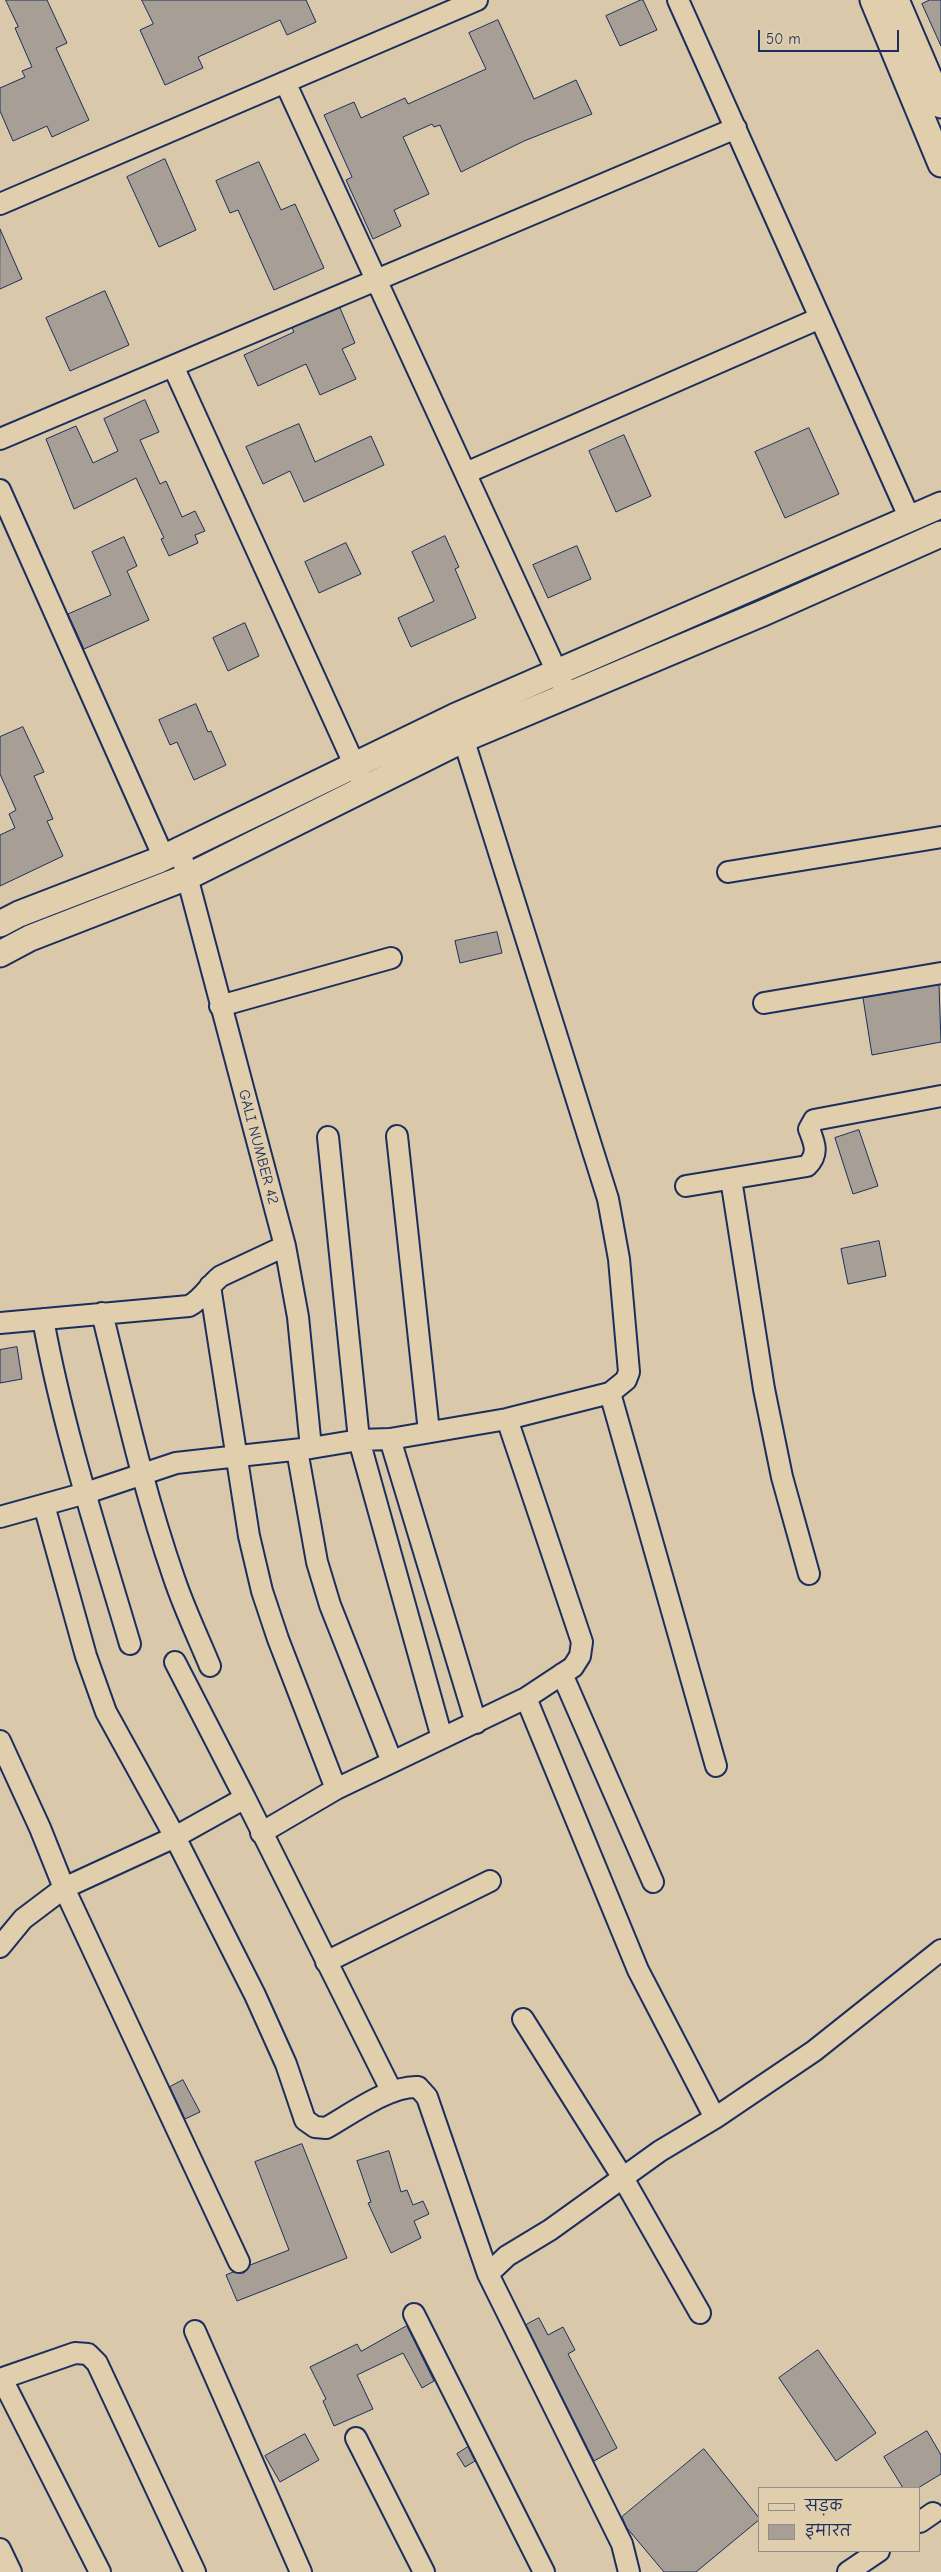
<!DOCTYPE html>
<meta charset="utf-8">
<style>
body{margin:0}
#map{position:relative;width:941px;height:2572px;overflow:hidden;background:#d9c8a9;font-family:"Comic Neue","Playpen Sans Deva",sans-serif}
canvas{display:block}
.legend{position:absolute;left:758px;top:2487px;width:162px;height:65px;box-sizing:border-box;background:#e1ceac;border:1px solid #928e8d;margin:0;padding:6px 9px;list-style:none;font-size:15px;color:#1b2f5e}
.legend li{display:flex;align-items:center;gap:10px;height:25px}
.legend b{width:25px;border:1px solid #928e8d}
.scale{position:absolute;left:758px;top:30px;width:141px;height:22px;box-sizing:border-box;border:2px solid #1b2f5e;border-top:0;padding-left:6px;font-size:15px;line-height:18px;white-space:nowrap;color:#1b2f5e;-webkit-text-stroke:4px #e1ceac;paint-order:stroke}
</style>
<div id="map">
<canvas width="941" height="2572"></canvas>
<ul class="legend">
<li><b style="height:6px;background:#e1ceac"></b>सड़क</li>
<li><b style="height:14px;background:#a79f95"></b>इमारत</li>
</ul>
<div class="scale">50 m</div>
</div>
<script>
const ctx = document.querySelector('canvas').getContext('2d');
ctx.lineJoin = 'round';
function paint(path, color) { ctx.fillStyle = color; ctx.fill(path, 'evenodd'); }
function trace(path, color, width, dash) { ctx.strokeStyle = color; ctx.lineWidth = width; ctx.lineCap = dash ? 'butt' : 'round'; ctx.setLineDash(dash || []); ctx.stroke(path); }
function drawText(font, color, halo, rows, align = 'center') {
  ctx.font = font + ' "Comic Neue",sans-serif'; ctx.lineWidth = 4; ctx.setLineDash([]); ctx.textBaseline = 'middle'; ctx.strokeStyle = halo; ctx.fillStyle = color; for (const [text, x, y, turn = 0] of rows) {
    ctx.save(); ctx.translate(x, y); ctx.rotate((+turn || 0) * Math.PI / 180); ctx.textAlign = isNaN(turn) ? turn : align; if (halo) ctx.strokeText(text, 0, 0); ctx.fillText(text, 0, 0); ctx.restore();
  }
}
const building = new Path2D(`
 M6,0h41l20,43 -11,5 33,72 -37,17 -5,-11 -34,15 -13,-30v-23l25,-11 -3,-6 10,-4 -17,-39 3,-1z
 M142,0h164l10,22 -29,13 -7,-15 -82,37 5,11 -38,17 -25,-55 13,-6z
 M641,0h2l14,30 -37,16 -14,-30z
 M930,0h11v46l-19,-42z
 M498,20l36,79 42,-19 16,34 -68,27 -63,31 -21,-47 -6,2 -2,-3 -29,13 26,57 -35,16 7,16 -28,13 -27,-59 6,-3 -28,-62 30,-13 7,16 44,-20 3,6 78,-35 -17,-36z
 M165,159l31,71 -37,17 -32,-70z
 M259,162l22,48 14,-6 29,64 -50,22 -36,-80 -8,3 -14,-32z
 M0,229l22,50 -22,10z
 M105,291l24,54 -59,26 -24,-53z
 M340,308l15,35 -13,6 14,30 -36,16 -14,-31 -48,22 -14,-31 50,-23 -2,-4z
 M145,400l14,32 -19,8 20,44 6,-3 16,36 13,-6 10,20 -10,4 3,8 -29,13 -8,-17 3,-1 -28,-60 -62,31 -28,-70 30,-13 17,37 25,-12 -14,-32z
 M299,424l16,38 56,-26 13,29 -80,37 -14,-31 -27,13 -17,-37z
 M809,428l30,66 -54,24 -30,-66z
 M624,435l27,61 -35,16 -27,-61z
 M445,536l14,31 -4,2 21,49 -65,29 -13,-29 36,-17 -22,-49z
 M124,537l13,29 -10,5 22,49 -65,29 -16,-35 43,-19 -19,-43z
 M346,543l15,31 -42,19 -14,-31z
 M577,546l14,33 -43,19 -15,-33z
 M245,623l14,33 -31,15 -15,-33z
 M196,704l12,28 3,-1 15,34 -32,15 -17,-38 -7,3 -11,-25z
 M23,727l21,45 -10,4 19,43 -6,2 16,35 -63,30v-51l15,-7 -6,-14 7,-4 -16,-36v-37z
 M497,932l5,21 -42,10 -5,-22z
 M939,985l2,57 -69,13 -9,-57z
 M859,1130l19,56 -25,8 -18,-56z
 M879,1241l7,35 -38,8 -7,-35z
 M17,1347l5,32 -22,4v-33z
 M183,2080l17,32 -15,7 -15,-32z
 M302,2144l45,114 -110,43 -11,-26 7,-3 11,1 6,-8 39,-15 -34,-88z
 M389,2151l12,41 6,-2 6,15 10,-4 6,13 -15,7 7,17 -30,15 -23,-50 3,-1 -14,-41z
 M539,2318l9,17 15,-8 12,23 -7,4 49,94 -23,13 -68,-136z
 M407,2326l27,55 -12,7 -19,-35 -46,22 16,34 -39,17 -11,-25 3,-2 -16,-32 47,-23 4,7z
 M818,2350l58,83 -40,28 -57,-83z
 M927,2431l14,24v19l-23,14h-15l-19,-31z
 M305,2434l14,26 -39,22 -15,-26z
 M468,2447l7,14 -10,6 -8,-13z
 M704,2449l56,70 -64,53h-32l-37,-44 -5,-11z`);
const minor = new Path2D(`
 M678,0l232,519
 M285,82l283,614
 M0,204l477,-204
 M173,366l187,411
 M0,439l736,-311
 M466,473l354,-155
 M0,490l164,368
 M180,850l105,396 13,71 13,131
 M728,872l213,-35
 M764,1003l177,-30
 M220,1006l171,-48
 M397,1136l32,296
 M328,1137l31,303 83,298
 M731,1179l33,210 18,88 27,97
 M686,1186l121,-20c12,-12 8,-22 2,-37l5,-9 127,-24
 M210,1286l39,250 13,55 16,48 58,150 -75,44
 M102,1313c22,89 42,179 72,265 10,30 24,59 36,88
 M43,1319c20,110 55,217 87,325
 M0,1323l189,-17c14,-7 20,-21 32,-30l64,-30
 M610,1393l106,373
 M390,1439l86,284
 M297,1450l20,112 13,43 62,157
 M44,1505l42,151 20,56 69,125 70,-39 147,294
 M0,1517l86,-24 90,-30 135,-15 48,-8 31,-1 117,-20 103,-26 16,-13 3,-8 -10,-113 -11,-60 -149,-474
 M175,1662l70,136
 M562,1674l91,208
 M526,1698l112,272 77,148
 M0,1741l40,87 24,60 111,-51 80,158 31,69 19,56 10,7 11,1c25,-14 64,-43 92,-41l9,10 61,177
 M336,1789l190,-91 47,-31 7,-11 2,-14 -75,-223
 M0,1947l23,-28 41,-31 175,374
 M326,1962l164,-81
 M523,2019l100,159 77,135
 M414,2314l130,258
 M195,2331l106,241
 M0,2379l75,-26 13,1 9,9 98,209
 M2,2379l98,193
 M356,2438l68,134
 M920,2522l13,-9
 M0,2549l11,23
 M629,2572l-7,-28 -134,-270 19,-18 43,-26 110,-79 55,-33 99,-67 127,-101
 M848,2572l31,-21`);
const tertiary = new Path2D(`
 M873,0l68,164
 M896,0l45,105
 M0,924l19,-10 140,-54 297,-144 485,-211
 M0,954l30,-16 157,-61 277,-138 299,-126 178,-79`);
const streetNames = [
 ["GALI NUMBER 42",258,1147,75]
];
paint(building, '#a79f95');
trace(building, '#1b2f5e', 1);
trace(minor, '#1b2f5e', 24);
trace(tertiary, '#1b2f5e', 29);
trace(minor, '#e1ceac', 20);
trace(tertiary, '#e1ceac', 25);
drawText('15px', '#1b2f5e', '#e1ceac', streetNames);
</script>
